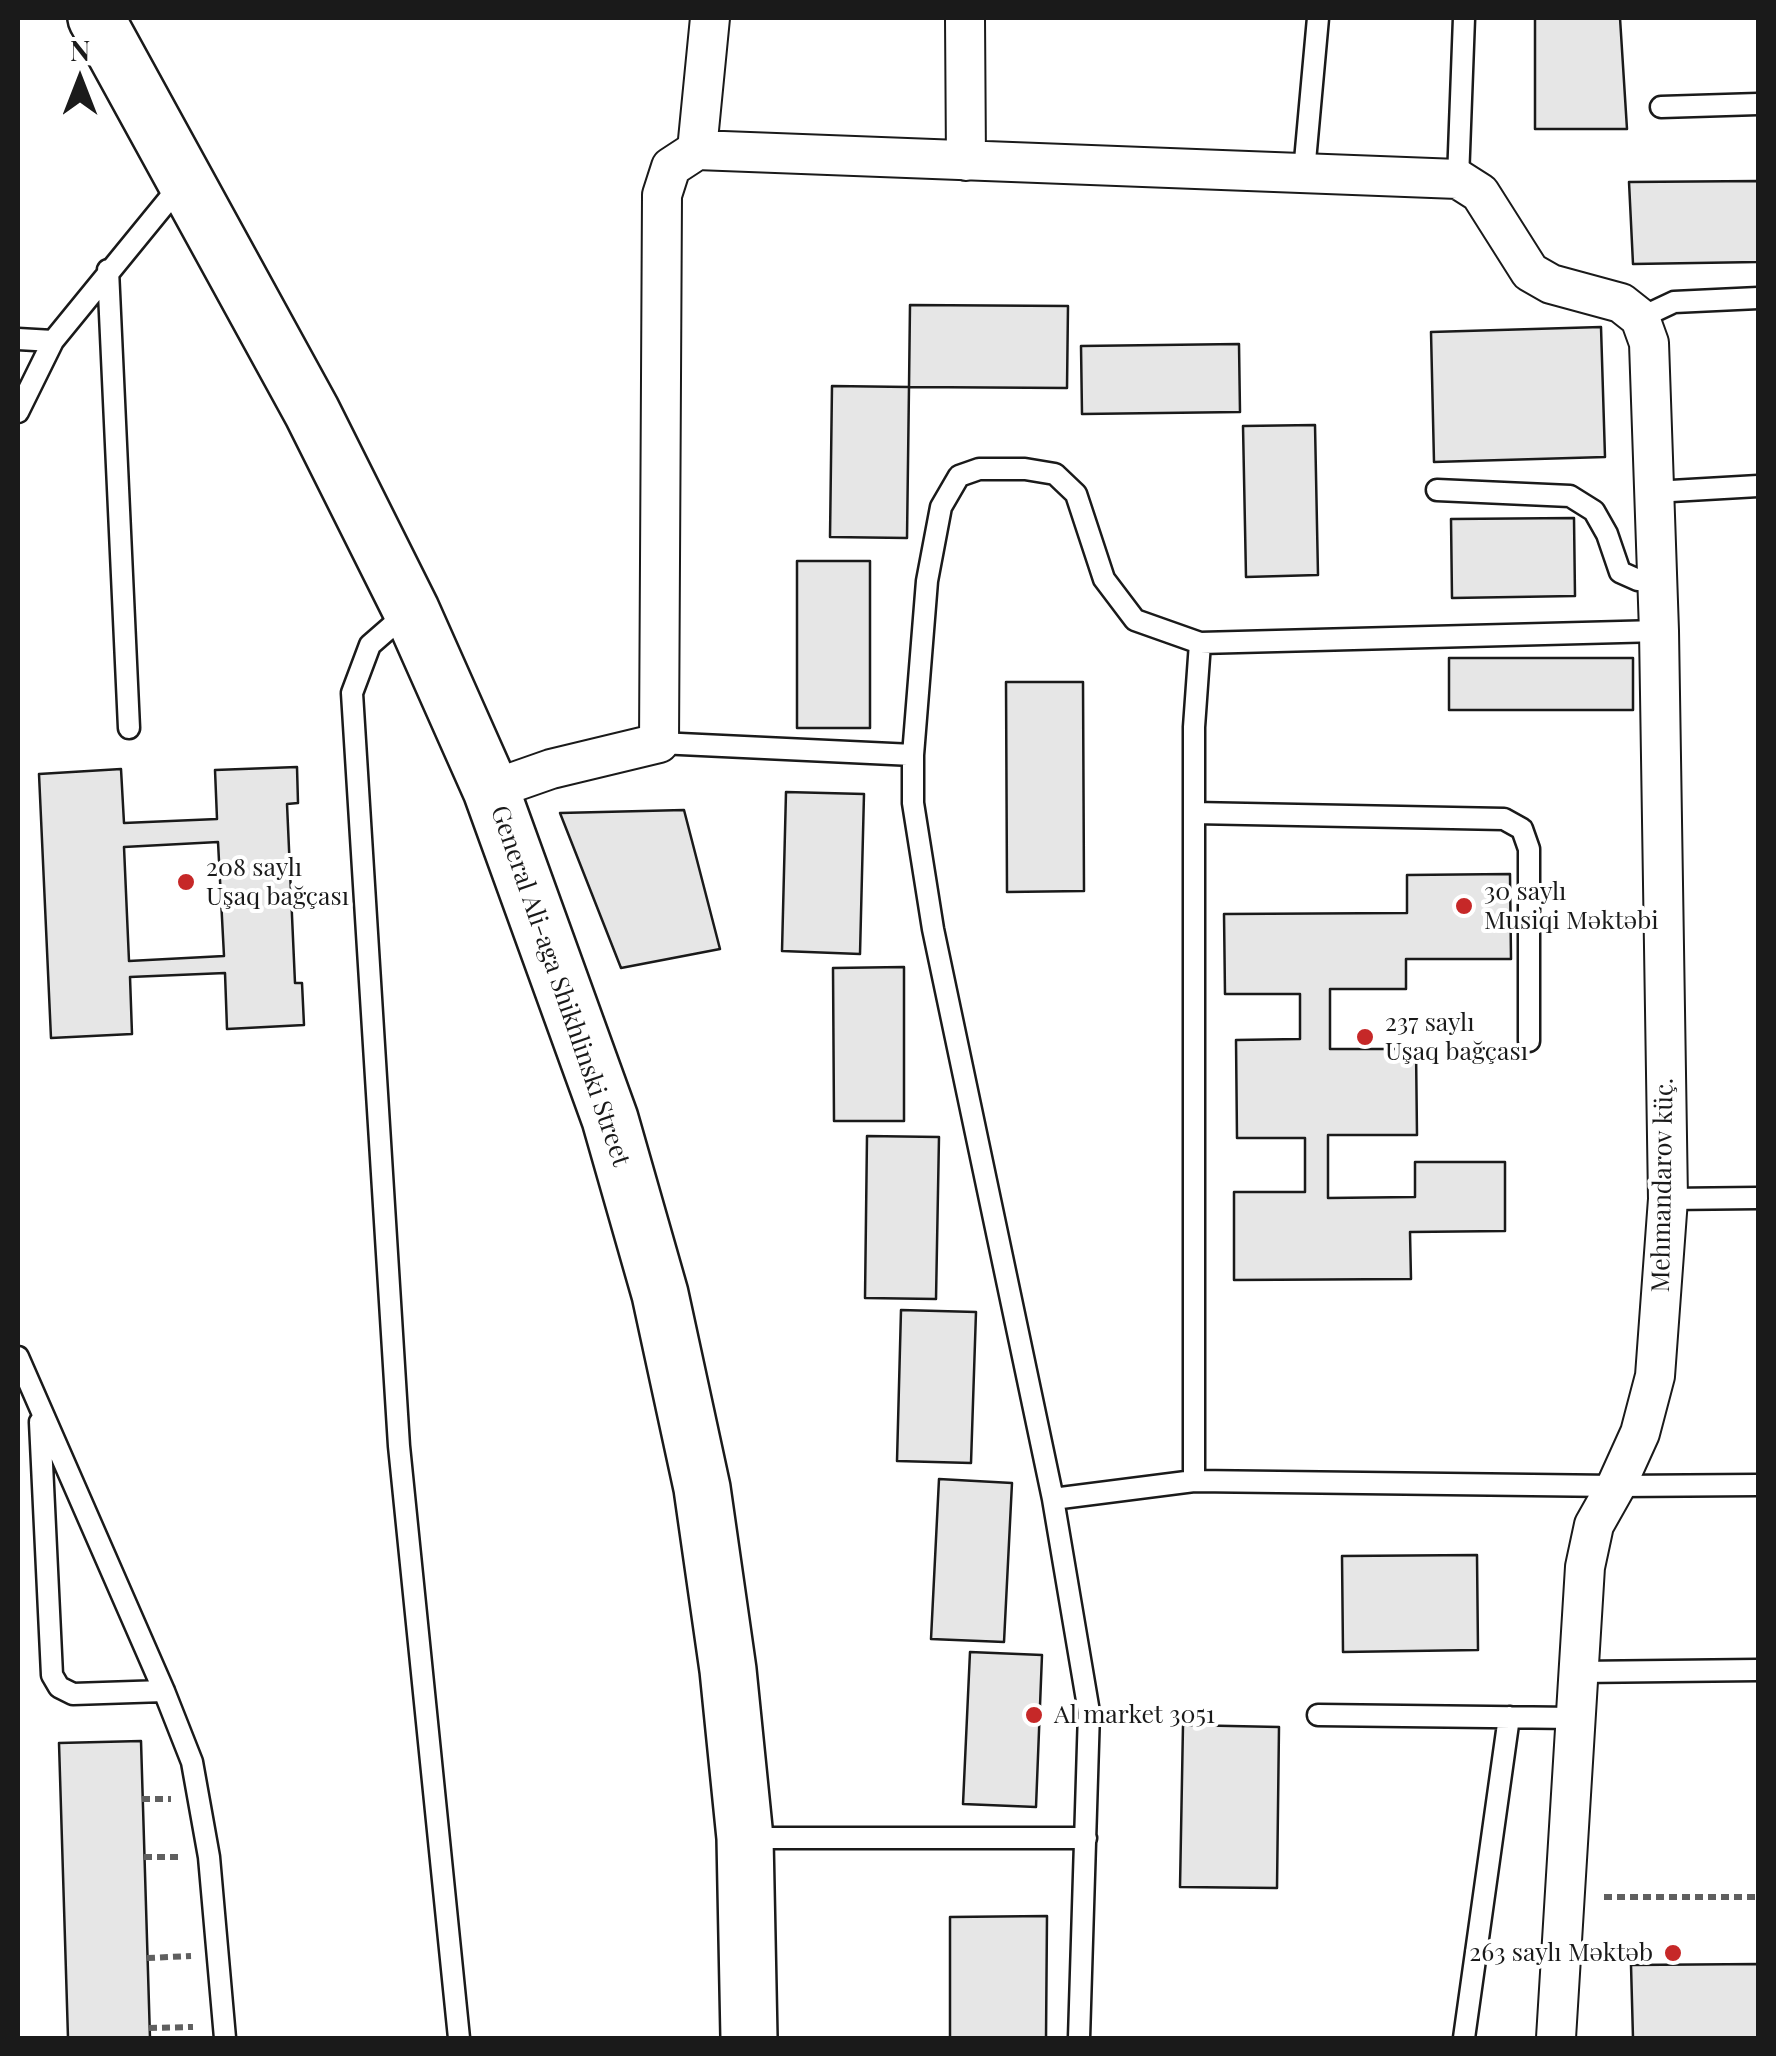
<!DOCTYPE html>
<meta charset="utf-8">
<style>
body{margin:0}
#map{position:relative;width:1776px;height:2056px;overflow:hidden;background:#fff;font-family:"Playfair Display",serif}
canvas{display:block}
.frame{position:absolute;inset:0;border:20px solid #1a1a1a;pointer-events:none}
.north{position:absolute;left:30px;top:30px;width:100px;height:100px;-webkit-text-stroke:8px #fff;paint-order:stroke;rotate:0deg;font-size:28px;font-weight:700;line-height:40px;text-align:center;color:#1a1a1a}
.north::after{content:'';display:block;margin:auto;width:35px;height:45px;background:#1a1a1a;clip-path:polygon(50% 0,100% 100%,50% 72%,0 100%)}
</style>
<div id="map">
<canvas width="1776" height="2056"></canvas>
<div class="frame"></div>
<div class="north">N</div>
</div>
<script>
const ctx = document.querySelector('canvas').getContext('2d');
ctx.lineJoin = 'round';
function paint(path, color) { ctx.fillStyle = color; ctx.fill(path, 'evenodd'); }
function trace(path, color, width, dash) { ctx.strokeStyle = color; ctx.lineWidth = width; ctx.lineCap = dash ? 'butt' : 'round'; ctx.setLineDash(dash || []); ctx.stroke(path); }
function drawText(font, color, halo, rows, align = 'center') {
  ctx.font = font + ' "Playfair Display",serif'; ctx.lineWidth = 8; ctx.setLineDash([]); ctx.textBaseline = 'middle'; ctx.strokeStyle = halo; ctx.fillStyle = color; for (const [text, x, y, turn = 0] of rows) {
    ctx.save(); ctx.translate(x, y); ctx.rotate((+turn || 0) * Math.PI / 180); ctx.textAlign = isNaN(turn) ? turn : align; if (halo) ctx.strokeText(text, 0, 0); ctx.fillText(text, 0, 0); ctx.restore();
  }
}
const building = new Path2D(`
 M1535,18h85l7,111h-92z
 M1758,181v81l-125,2 -4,-82z
 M910,305l158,1 -1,82 -158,-1z
 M1601,327l4,130 -171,5 -3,-130z
 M1239,344l1,68 -158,2 -1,-68z
 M832,386l77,1 -2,151 -77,-1z
 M1315,425l3,150 -72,2 -3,-151z
 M1574,518l1,78 -123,2 -1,-79z
 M797,561h73v167h-73z
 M1449,658h184v52h-184z
 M1006,682h77l1,209 -77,1z
 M297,767l1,36 -11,1 8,179h7l2,42 -77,4 -2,-56 -95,4 2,57 -81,4 -12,-264 82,-5 3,54 93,-4 -2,-49zM218,842l6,114 -95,5 -5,-114z
 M786,792l78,2 -4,160 -78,-3z
 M684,810l36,139 -99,19 -61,-155z
 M1510,874l1,85h-105v30h-76v60h86l1,86h-89v63l87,-1v-35h90v69l-95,1 1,47 -177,1v-88h71v-54h-68l-1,-98 64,-1v-45h-75l-1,-80 183,-1v-38z
 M904,967v154h-70l-1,-153z
 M867,1136l72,1 -3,162 -71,-1z
 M901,1310l75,2 -5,151 -74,-2z
 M939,1479l73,4 -8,159 -73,-3z
 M1477,1555l1,95 -135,2 -1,-96z
 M970,1652l72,3 -6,152 -73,-3z
 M1183,1725l96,2 -2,161 -97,-1z
 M141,1741l9,297h-82l-9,-295z
 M1047,1916l-1,122h-96v-121z
 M1758,1964v74h-125l-2,-73z`);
const path = new Path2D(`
 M142,1799h29
 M144,1857h34
 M1604,1897h154
 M147,1958l44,-2
 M149,2028l44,-1`);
const service = new Path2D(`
 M1661,107l97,-3
 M1304,172l14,-154
 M1458,179l6,-161
 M108,270l21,458
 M1640,318l34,-16 84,-4
 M18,339l35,2
 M18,412l35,-71 129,-158
 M1437,490l133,6 24,15 13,23 13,38 18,8 19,1
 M1654,492l104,-6
 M409,611l-39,34 -18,48 47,753 60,592
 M659,743l254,12
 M1194,813l310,6 18,10 7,20v192
 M1668,1199l90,-1
 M18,1357l146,334 28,71 17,95 16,181
 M40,1422l12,253 7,12 14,7 91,-3
 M1194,1481v-754l6,-84
 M1053,1499l141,-18 422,5 142,-1
 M1578,1672l180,-2
 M1318,1715l257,3
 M747,1838h339
 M1079,2038l10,-326 -36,-213 -120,-570 -20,-126v-48l14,-174 14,-74 18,-31 20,-7h46l30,5 21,20 28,85 31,41 65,23 459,-12
 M1464,2038l45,-321`);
const minor = new Path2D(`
 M965,18l1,143
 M697,150l13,-132
 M491,790l60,-21 108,-26 3,-548 9,-28 26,-17 761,29 22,14 50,79 21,12 70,19 19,15 9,25 10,288 9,568 -13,177 -15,57 -24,53 -22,39 -9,42 -29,471`);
const secondary = new Path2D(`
 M96,18l216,394 99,198 80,180 119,329 50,175 42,194 26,182 17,168 4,200`);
const markers = [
 [186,882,10,"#c62828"],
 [1464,906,10,"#c62828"],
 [1365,1037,10,"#c62828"],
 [1034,1715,10,"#c62828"],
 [1673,1953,10,"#c62828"]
];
const poiNames = [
 ["208 saylı",206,868],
 ["Uşaq bağçası",206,897],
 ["30 saylı",1484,892],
 ["Musiqi Məktəbi",1484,921],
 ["237 saylı",1385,1023],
 ["Uşaq bağçası",1385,1052],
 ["Al market 3051",1054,1715],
 ["263 saylı Məktəb",1653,1953,"right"]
];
const streetNames = [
 ["General Ali-aga Shikhlinski Street",560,986,71],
 ["Mehmandarov küç.",1663,1185,-89]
];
paint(building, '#e6e6e6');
trace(building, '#1a1a1a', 2.5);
trace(service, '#1a1a1a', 25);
trace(minor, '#1a1a1a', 42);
trace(secondary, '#1a1a1a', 60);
trace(path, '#5f5f5f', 6, [8, 5]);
trace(service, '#fff', 20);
trace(minor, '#fff', 38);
trace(secondary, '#fff', 55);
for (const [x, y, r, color] of markers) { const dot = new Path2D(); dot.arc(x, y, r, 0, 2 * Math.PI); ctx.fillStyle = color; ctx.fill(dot); trace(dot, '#fff', 4); }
drawText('25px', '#1a1a1a', '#fff', poiNames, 'left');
drawText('25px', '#1a1a1a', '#fff', streetNames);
</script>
